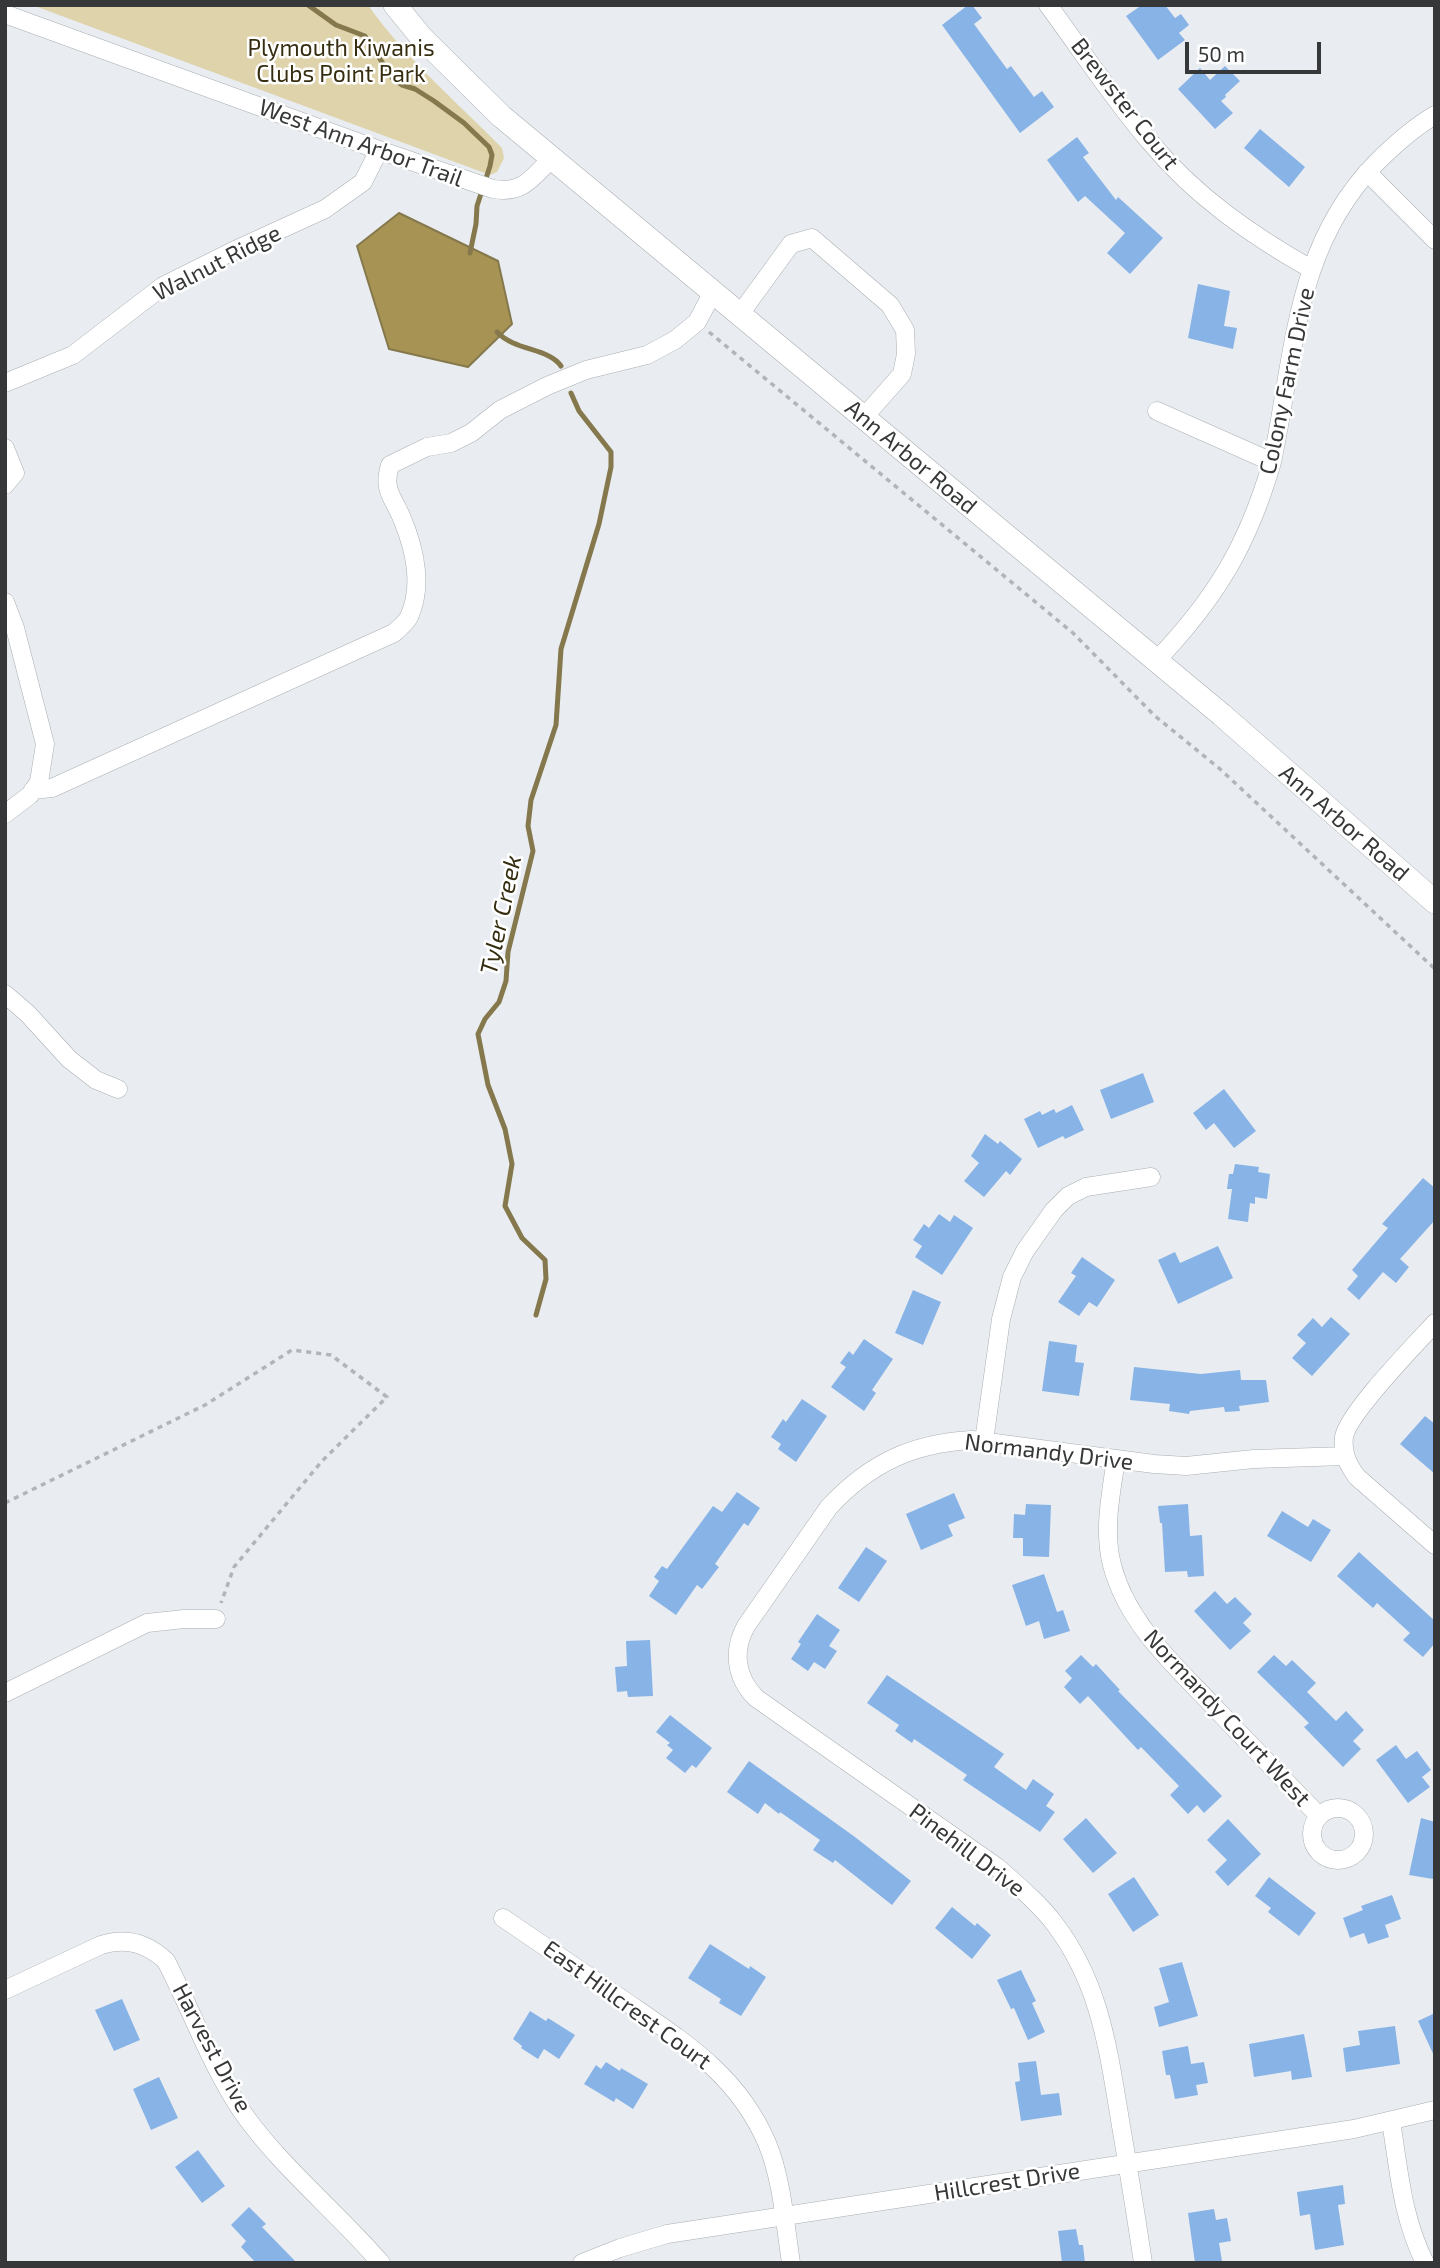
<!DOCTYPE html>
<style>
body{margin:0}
#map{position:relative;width:1440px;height:2268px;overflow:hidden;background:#e9edf1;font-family:"Exo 2",sans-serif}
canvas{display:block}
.frame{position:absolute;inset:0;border:7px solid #353738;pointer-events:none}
.scale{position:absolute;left:1185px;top:42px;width:136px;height:32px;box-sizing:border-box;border:4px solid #353738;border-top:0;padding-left:9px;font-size:21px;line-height:24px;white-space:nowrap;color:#353738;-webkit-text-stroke:5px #fff;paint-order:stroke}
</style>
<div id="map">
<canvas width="1440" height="2268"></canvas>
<div class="frame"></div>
<div class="scale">50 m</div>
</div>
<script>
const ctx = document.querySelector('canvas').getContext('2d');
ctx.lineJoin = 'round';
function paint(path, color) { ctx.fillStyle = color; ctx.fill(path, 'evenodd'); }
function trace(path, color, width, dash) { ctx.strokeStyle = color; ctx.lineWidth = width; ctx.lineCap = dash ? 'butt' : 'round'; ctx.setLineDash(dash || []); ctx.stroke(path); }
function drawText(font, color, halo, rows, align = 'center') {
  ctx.font = font + ' "Exo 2",sans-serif'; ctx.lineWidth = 5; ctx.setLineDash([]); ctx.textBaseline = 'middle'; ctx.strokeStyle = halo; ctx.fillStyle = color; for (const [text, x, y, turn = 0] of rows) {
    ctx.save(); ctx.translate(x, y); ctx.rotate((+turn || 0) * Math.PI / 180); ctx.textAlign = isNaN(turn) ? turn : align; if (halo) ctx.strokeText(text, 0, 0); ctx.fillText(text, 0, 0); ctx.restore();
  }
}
const green = new Path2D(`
 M32,5h336c38,54 88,96 134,143l2,10 -7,14 -7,3z`);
const water = new Path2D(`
 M399,213l99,48 14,63 -44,43 -79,-18 -32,-103z`);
const stream = new Path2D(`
 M308,5l28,20 29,11 28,43 9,6 13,4 19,12 30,22 25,24 3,8 -2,11 -13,40 -1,18 -6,29
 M497,332c18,19 52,16 64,34
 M536,1315l10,-36 -1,-19 -23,-22 -17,-32 7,-42 -7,-35 -17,-44 -10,-51 7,-15 14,-17 7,-21 2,-29 25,-101 -5,-25 3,-26 25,-75 5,-76 38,-125 12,-57v-15l-32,-41 -8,-18`);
const building = new Path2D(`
 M968,5h4l10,13 -8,6 33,45 4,-3 23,31 8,-6 12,16 -34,26 -78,-108z
 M1142,5h23l10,13 6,-4 8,11 -10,8 6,7 -27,20 -32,-44z
 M1225,66l15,15 -15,14 1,2 -5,4 12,12 -18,16 -37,-40 22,-21 10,12z
 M1260,129l45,38 -16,20 -45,-39z
 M1077,137l12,16 -6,4 33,43 2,-3 45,41 -33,36 -23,-21 18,-20 -40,-37 -7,6 -31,-42z
 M1198,284l32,7 -6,35 13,2 -4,21 -45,-11z
 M1143,1073l11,29 -43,17 -11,-29z
 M1224,1089l32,42 -22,17 -20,-25 -8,7 -13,-17z
 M1072,1105l12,25 -19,9 -2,-3 -25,12 -14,-29 16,-8 2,4 12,-6 2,4z
 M985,1134l13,10 2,-3 22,18 -12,16 -4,-4 -22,26 -20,-16 15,-18 -8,-7z
 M1235,1164l24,3 -1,5 12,2 -3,25 -12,-2v7l-5,-1 -2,19 -20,-3 4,-30h-5l2,-15h4z
 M1423,1178l12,10v32l-35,39 9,8 -13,16 -13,-11 -24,28 -12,-11 11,-13 -6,-6 36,-42 -6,-4z
 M939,1214l11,8 4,-7 19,13 -31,47 -27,-18 7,-11 -9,-6 11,-16 5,4z
 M1218,1246l15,32 -55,26 -20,-44 17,-8 5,11z
 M1082,1257l33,23 -18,27 -8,-5 -10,14 -21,-14 18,-26 -5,-3z
 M913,1290l28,12 -18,43 -28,-12z
 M1331,1317l19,17 -38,42 -20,-18 14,-15 -9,-8 16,-17 9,9z
 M864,1339l29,20 -21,31 4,3 -12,18 -33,-24 15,-20 -6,-4 9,-12 4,4z
 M1049,1341l28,4 -2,17 9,1 -5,33 -37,-5z
 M1134,1367l67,7 39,-4 1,10h25l3,22 -30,4 1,5 -15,1 -1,-5 -34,4 -1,3 -20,-3 1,-7 -40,-4z
 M802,1399l25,17 -31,46 -18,-13 3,-5 -10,-7 12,-18 3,3z
 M1425,1416l10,8v50l-35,-30z
 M737,1492l23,16 -12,18 -4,-3 -29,41 4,3 -17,22 -5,-4 -21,30 -27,-19 10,-15 -5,-4 8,-11 5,3 46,-63 9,6z
 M954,1493l11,25 -17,7 5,11 -32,14 -15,-36z
 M1026,1504l25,1 -2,52 -26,-1v-18h-10l1,-24 11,1z
 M1188,1504l2,32 12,-1 2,41 -16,1 -1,-6 -22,1 -3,-49h-2l-2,-17z
 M1282,1511l26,16 5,-8 18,11 -20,32 -44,-26z
 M866,1547l21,14 -28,41 -21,-14z
 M1359,1552l76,69v22l-12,14 -20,-17 7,-7 -33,-30 -4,5 -36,-32z
 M1044,1574l13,38 6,-2 7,21 -26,8 -5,-18 -13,5 -14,-41z
 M1215,1591l12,13 8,-7 17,17 -9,9 8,8 -21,19 -36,-39z
 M817,1614l23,16 -11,16 8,5 -12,18 -11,-7 -6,9 -17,-12 10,-15 -3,-2z
 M650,1640l3,56 -25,1 -1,-6 -10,1 -2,-25 12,-1 -1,-25z
 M1081,1655l12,12 3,-3 24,26 -2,1 104,105 -18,17 -7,-8 -9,9 -18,-19 9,-9 -38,-39 -3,3 -50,-54 -8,8 -16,-17 8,-9 -7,-7z
 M1274,1655l12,11 6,-6 24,23 -9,9 29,29 10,-10 18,19 -11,11 8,8 -18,18 -39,-40 5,-4 -52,-51z
 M887,1675l117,79 -10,13 32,23 7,-11 21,15 -8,12 9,6 -15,20 -77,-52 4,-5 -53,-36 -2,4 -17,-12 4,-6 -32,-22z
 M670,1715l42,33 -16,20 -4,-3 -7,8 -19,-15 7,-8 -6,-5 3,-2 -14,-11z
 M1396,1745l10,14 11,-8 14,19 -9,7 8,10 -22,16 -32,-43z
 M749,1761l106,76 56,44 -19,24 -57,-45 -2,3 -20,-13 7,-10 -40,-28 -1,2 -14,-11 -7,11 -31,-22z
 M1086,1818l31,35 -24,20 -30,-34z
 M1421,1818l14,4v48l-2,9 -24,-4z
 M1228,1819l33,35 -33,32 -13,-14 12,-12 -20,-20z
 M1134,1877l25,38 -26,17 -25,-38z
 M1269,1877l47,36 -17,23 -31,-24 3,-4 -16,-12z
 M1392,1895l9,24 -16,6 4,12 -21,7 -4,-11 -14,5 -7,-20 20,-8 -2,-4z
 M952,1907l23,19 2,-3 14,12 -19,24 -37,-31z
 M710,1944l39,25 1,-3 16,11 -25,39 -22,-13 2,-4 -33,-21z
 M1182,1962l16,54 -39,11 -5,-20 15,-5 -10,-34z
 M1021,1970l15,31 -4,2 13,29 -17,8 -14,-32 -3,1 -14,-29z
 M122,1999l18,41 -26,11 -19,-41z
 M530,2011l16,10 2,-3 27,17 -16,24 -15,-10 -6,10 -17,-11 1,-2 -9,-7z
 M1435,2013v45l-17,-37z
 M1395,2026l5,38 -54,8 -3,-24 17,-3 -2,-14z
 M1304,2034l8,43 -20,3 -1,-9 -37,6 -5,-33z
 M1188,2046l3,18 13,-2 4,21 -12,2 2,10 -23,4 -5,-24h-4l-4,-24z
 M1036,2061l5,34 18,-2 3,22 -41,6 -6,-39 5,-1 -2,-18z
 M606,2062l14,9 1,-3 27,16 -15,25 -17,-11 -2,4 -30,-18 12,-19 5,4z
 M159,2077l19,41 -27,12 -18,-41z
 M198,2150l27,36 -23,17 -27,-36z
 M1343,2185l2,19 -7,1 6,40 -29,5 -5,-36 -10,2 -3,-24z
 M249,2207l17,17 -4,3 35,36h-41l-15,-16 5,-6 -15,-16z
 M1214,2209l2,11 11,-2 4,23 -12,2 3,18 -27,2 -7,-50z
 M1076,2229l3,16h4l2,18h-23l-4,-32z`);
const path = new Path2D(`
 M709,332l364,301 82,83 65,53 215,200
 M5,1503l200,-98 87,-55 39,5 56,42 -65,64 -88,106 -13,36`);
const minor = new Path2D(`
 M1048,5c34,46 66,95 103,138 44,53 100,92 160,126
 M5,14l374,136 114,39c30,5 39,-11 59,-31
 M1367,172l68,68
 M740,314l51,-70 21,-6 78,67 15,25 1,24 -4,20 -38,43
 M5,383l68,-28 90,-69 68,-34 94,-43 38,-27 16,-32
 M1157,411l115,51
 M5,448l10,25 -10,12
 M5,602l10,26 30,116 -6,38 -9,13 -25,19
 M1156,661c60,-63 92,-116 116,-199 23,-108 22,-215 104,-299 18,-18 37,-35 59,-48
 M33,790l19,-2 342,-155c5,-5 12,-10 15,-16 14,-30 6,-67 -6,-96 -9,-24 -21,-29 -13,-56l37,-18 24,-4 20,-10 29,-23 47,-24 39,-16 61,-15 28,-15 22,-18 16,-30
 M5,994l23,20 41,45 27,21 22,9
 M1435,1323c-20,22 -87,90 -91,114 -2,16 4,28 13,40l78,68
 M984,1441l17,-122 11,-42 13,-26 29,-41 14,-14 18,-9 65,-10
 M1116,1459c-5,35 -13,71 -4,106 16,61 65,102 106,146 34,35 67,70 101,105
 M5,1693l142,-70 37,-4h32
 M1312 1834a26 26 0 1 1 52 0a26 26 0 1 1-52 0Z
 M503,1918c39,27 79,54 119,81 59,41 115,74 145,144 15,36 18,81 24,120
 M5,1990l96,-45c25,-8 46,-2 65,16 26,50 45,105 77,152 39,55 94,99 138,150
 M1391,2121c8,50 11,96 34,142
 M582,2263l38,-15 47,-14 687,-105 81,-19
 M1143,2263c-7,-48 -15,-96 -23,-143 -12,-72 -20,-137 -66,-197 -16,-21 -37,-38 -57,-56l-241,-169c-20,-20 -24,-47 -10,-72l83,-119c41,-44 84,-64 143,-67l182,24 32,2 68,-7 91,-3`);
const major = new Path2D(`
 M395,5l27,33 79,78 721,599 213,187`);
const parkNames = [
 ["Plymouth Kiwanis",341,48],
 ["Clubs Point Park",341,74]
];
const streetNames = [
 ["Brewster Court",1125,104,52],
 ["West Ann Arbor Trail",361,143,20],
 ["Walnut Ridge",217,263,-27],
 ["Colony Farm Drive",1287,381,-78],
 ["Ann Arbor Road",911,457,40],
 ["Ann Arbor Road",1344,823,41],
 ["Normandy Drive",1049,1452,7],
 ["Normandy Court West",1227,1718,47],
 ["Pinehill Drive",967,1850,37],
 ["East Hillcrest Court",627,2005,36],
 ["Harvest Drive",212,2048,62],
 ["Hillcrest Drive",1007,2182,-9]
];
const waterNames = [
 ["Tyler Creek",501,915,-78]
];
paint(green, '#dfd3ab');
paint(water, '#a79454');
trace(water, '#85784c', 2);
trace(stream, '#85784c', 5);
paint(building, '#88b3e6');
trace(minor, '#aaaeb2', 19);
trace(major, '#aaaeb2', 24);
trace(path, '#b1b5b8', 3.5, [5, 5]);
trace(minor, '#fff', 18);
trace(major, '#fff', 23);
drawText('23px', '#372e11', '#fff', parkNames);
drawText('23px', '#353738', '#fff', streetNames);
drawText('italic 24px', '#342c0e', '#fff', waterNames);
</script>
